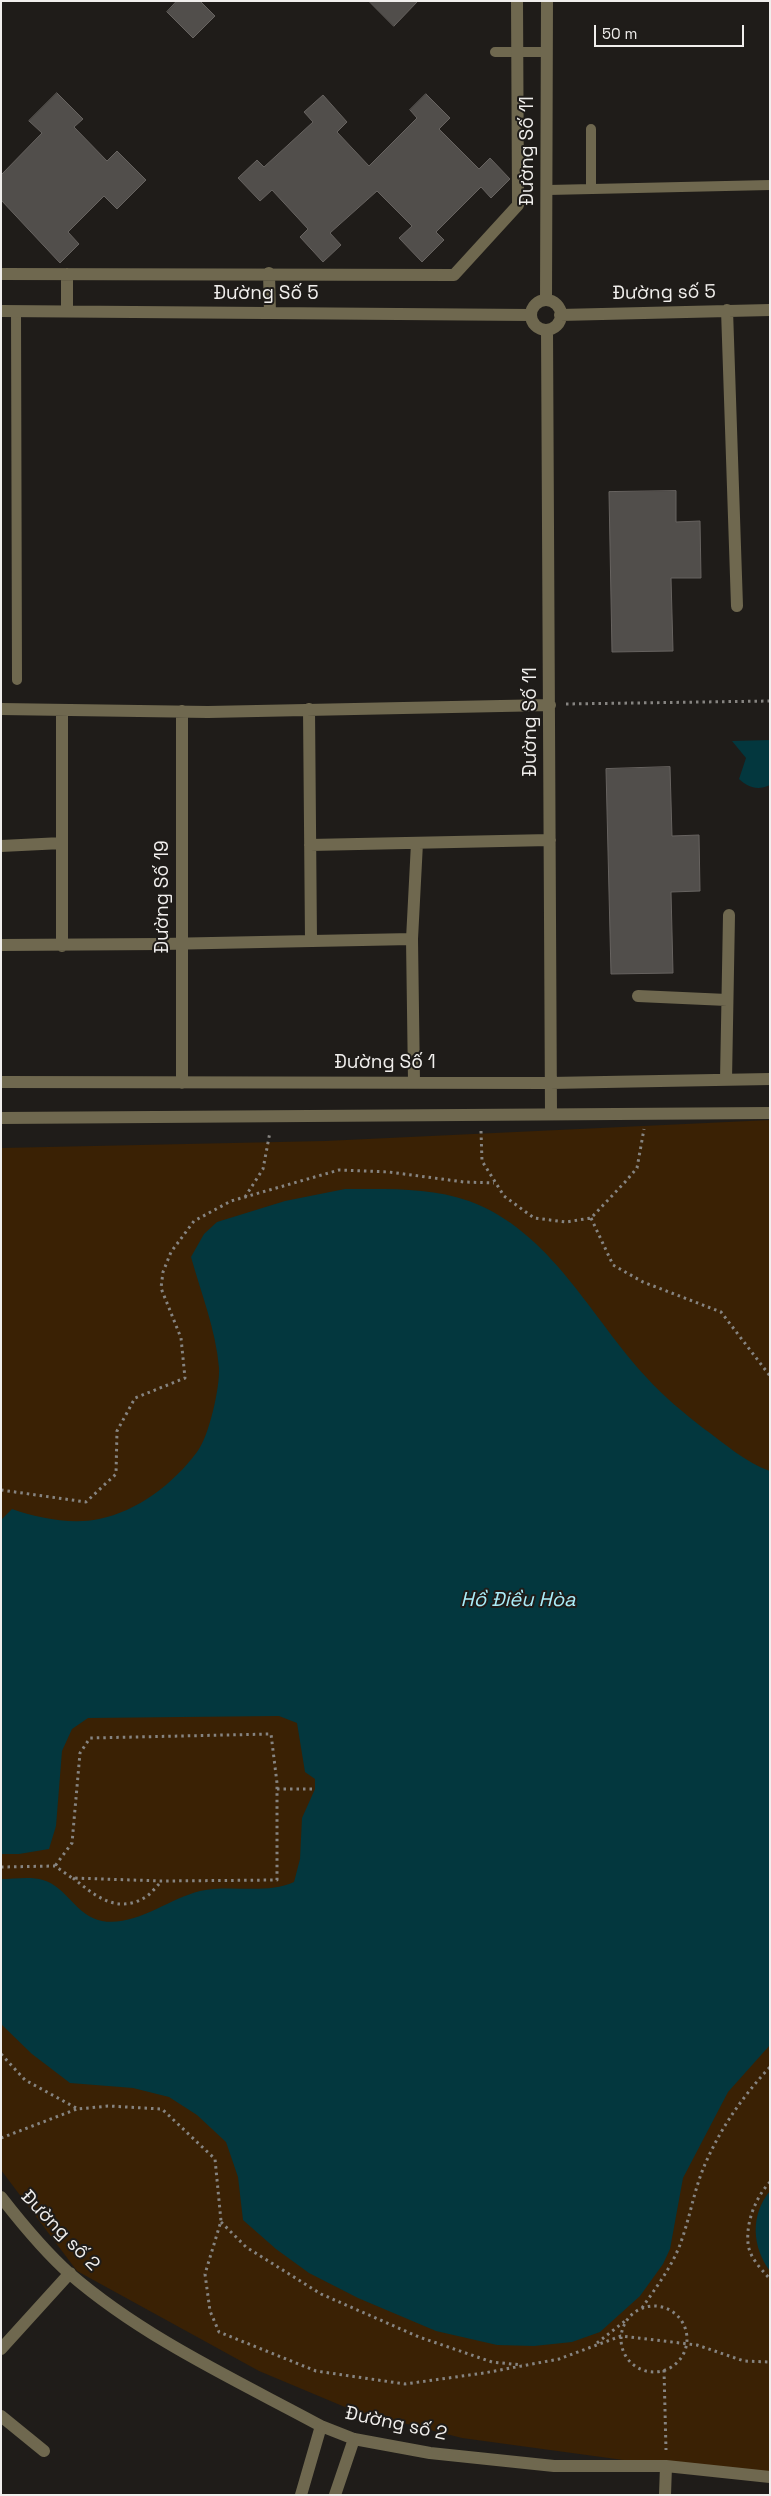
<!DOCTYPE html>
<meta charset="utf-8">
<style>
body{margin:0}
#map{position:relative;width:771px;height:2496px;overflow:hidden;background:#1f1c19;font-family:"Space Grotesk",sans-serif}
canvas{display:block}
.frame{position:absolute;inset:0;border:2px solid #f0eeec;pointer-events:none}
.scale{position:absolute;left:594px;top:25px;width:150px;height:22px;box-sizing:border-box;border:2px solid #f0eeec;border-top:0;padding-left:6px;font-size:15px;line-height:18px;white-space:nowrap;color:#f0eeec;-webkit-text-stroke:4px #1f1c19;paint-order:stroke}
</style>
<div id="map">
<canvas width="771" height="2496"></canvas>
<div class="frame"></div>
<div class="scale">50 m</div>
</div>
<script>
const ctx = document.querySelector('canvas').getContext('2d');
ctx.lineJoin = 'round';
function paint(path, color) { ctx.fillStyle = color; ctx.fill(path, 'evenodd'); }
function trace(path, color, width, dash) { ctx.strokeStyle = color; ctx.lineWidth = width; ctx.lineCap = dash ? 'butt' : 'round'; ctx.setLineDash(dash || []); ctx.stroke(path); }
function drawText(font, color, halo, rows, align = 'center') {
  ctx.font = font + ' "Space Grotesk",sans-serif'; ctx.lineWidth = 4; ctx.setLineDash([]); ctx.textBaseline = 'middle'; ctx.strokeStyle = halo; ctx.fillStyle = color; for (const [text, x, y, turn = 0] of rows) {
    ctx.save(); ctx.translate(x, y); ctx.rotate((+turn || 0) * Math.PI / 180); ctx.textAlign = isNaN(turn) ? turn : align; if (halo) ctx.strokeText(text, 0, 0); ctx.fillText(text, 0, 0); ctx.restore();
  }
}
const green = new Path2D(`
 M770,1120v1360l-308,-42 -110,-28 -93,-39 -182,-100 -76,-101v-1022l324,-7z`);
const water = new Path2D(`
 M770,740v45c-13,6 -22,2 -31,-6l7,-21 -14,-17z
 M345,1189c40,0 85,-2 124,12 82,30 122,117 178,177 16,18 37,35 56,50 21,15 43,35 67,43v574l-42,47 -45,86 -13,71 -7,15 -23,32 -40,36 -28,10 -38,4 -37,-1 -61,-14 -78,-33 -49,-25 -33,-24 -33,-29 -5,-43 -12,-35 -29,-27 -28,-18 -36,-9 -63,-5 -38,-29 -31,-30v-145c13,0 30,-3 42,1 24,7 33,36 59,41 33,6 66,-22 98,-30 31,-7 65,4 94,-9l6,-23 2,-41 13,-29v-10l-10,-7 -8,-49 -18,-7 -191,2 -16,11 -10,22 -6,75 -7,23 -30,5h-18v-334l11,-11c25,9 60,16 87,10 39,-8 74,-35 98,-67 12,-15 23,-65 22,-84 -3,-38 -18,-75 -28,-111l13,-23 13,-12 68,-21z
 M770,2191v80c-18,-24 -20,-56 0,-80z`);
const building = new Path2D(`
 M177,1h23l15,15 -22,22 -26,-26z
 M369,1h49l-24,25z
 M57,93l26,26 -9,8 33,34 10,-10 29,29 -29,29 -13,-13 -36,36 11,12 -19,19 -59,-63v-25l41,-42 -13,-12z
 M426,94l24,24 -11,11 40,40 11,-11 20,21 -19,19 -10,-11 -45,45 8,8 -22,22 -23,-24 13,-12 -35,-35 -47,42 11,12 -18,17 -23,-25 8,-8 -36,-39 -12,11 -22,-23 19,-18 7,7 49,-45 -9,-10 19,-17 24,27 -10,10 32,34 48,-48 -7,-8z
 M676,491v31l24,-1 1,57h-30l2,73 -61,1 -3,-160z
 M670,767l2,69 27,-1 1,56 -29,1 2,81 -62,1 -5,-205z`);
const path = new Path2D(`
 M566,704l204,-3
 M481,1131l1,30 22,35 30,22 32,4 25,-4 35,-37 11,-13 7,-39
 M245,1197l18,-28 7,-37
 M591,1218l22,47 30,17 78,30 49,64
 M1,1490l85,12 30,-28 1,-43 18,-33 50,-20 -4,-40 -20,-50 2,-16 8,-20 23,-31 37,-20 108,-31 50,2 75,10 30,1
 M277,1789h38
 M1,1867l54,-1 17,12 90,3 115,-1v-97l-6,-49 -181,4 -10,15 -8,90 -17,23
 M73,1878c21,17 43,36 71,20 6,-3 12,-11 17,-16
 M1,2054l24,26 53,29 30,-3 54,3 53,50 6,62 -16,53 5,37 9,21 97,39 89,13 79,-11 75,-14 62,-23 76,9 47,16 26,1
 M1,2138l76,-29
 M770,2182c-14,15 -24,39 -22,61 1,14 13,26 22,36
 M221,2222l25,25 75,47 98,43 73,25 30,3
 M621 2339a33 33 0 1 1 66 0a33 33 0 1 1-66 0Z
 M642,2308c15,-22 32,-44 40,-69 9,-26 13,-53 24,-77 16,-36 37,-66 64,-95
 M597,2343l28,-22
 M664,2370l2,80`);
const service = new Path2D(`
 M495,52h52
 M591,129v59
 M548,190l222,-5
 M16,311l1,369`);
const minor = new Path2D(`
 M269,273l1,40
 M1,274l453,1 64,-70 -1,-204
 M67,274v37
 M546,300l1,-299
 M531 315a15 15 0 1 1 30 0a15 15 0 1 1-30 0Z
 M727,310l10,296
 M1,311l530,4
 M560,315l210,-5
 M547,330l4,784
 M1,709l207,3 342,-7
 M309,709l2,232
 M62,710v236
 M182,711v372
 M310,845l240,-5
 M1,846l61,-3
 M1,945l161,-1 250,-5
 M638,996l89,4
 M726,1080l3,-165
 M1,1082l549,1 220,-4
 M414,1082l-2,-143 5,-96
 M1,1118l769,-5
 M1,2197c21,27 43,54 69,77 74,64 166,106 251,152l33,13 76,14 124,13h112l104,11
 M1,2349l69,-76
 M1,2416l43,35
 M301,2495l20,-69
 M335,2495l19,-56
 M665,2495l1,-29`);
const streetNames = [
 ["Đường Số 11",528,151,-90],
 ["Đường số 5",664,293,-1],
 ["Đường Số 5",266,294],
 ["Đường Số 11",531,722,-90],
 ["Đường Số 19",163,897,-90],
 ["Đường Số 1",385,1063],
 ["Đường số 2",60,2231,46],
 ["Đường số 2",396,2424,12]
];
const waterNames = [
 ["Hồ Điều Hòa",518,1601]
];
paint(green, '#3a2104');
paint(water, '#03373e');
paint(building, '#514e4b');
trace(building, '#676360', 1);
trace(path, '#868481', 3, [2.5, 4]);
trace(service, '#6f684f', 10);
trace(minor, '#6f684f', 12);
drawText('19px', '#f0eeec', '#1f1c19', streetNames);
drawText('italic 20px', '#aaedf9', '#1f1c19', waterNames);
</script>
